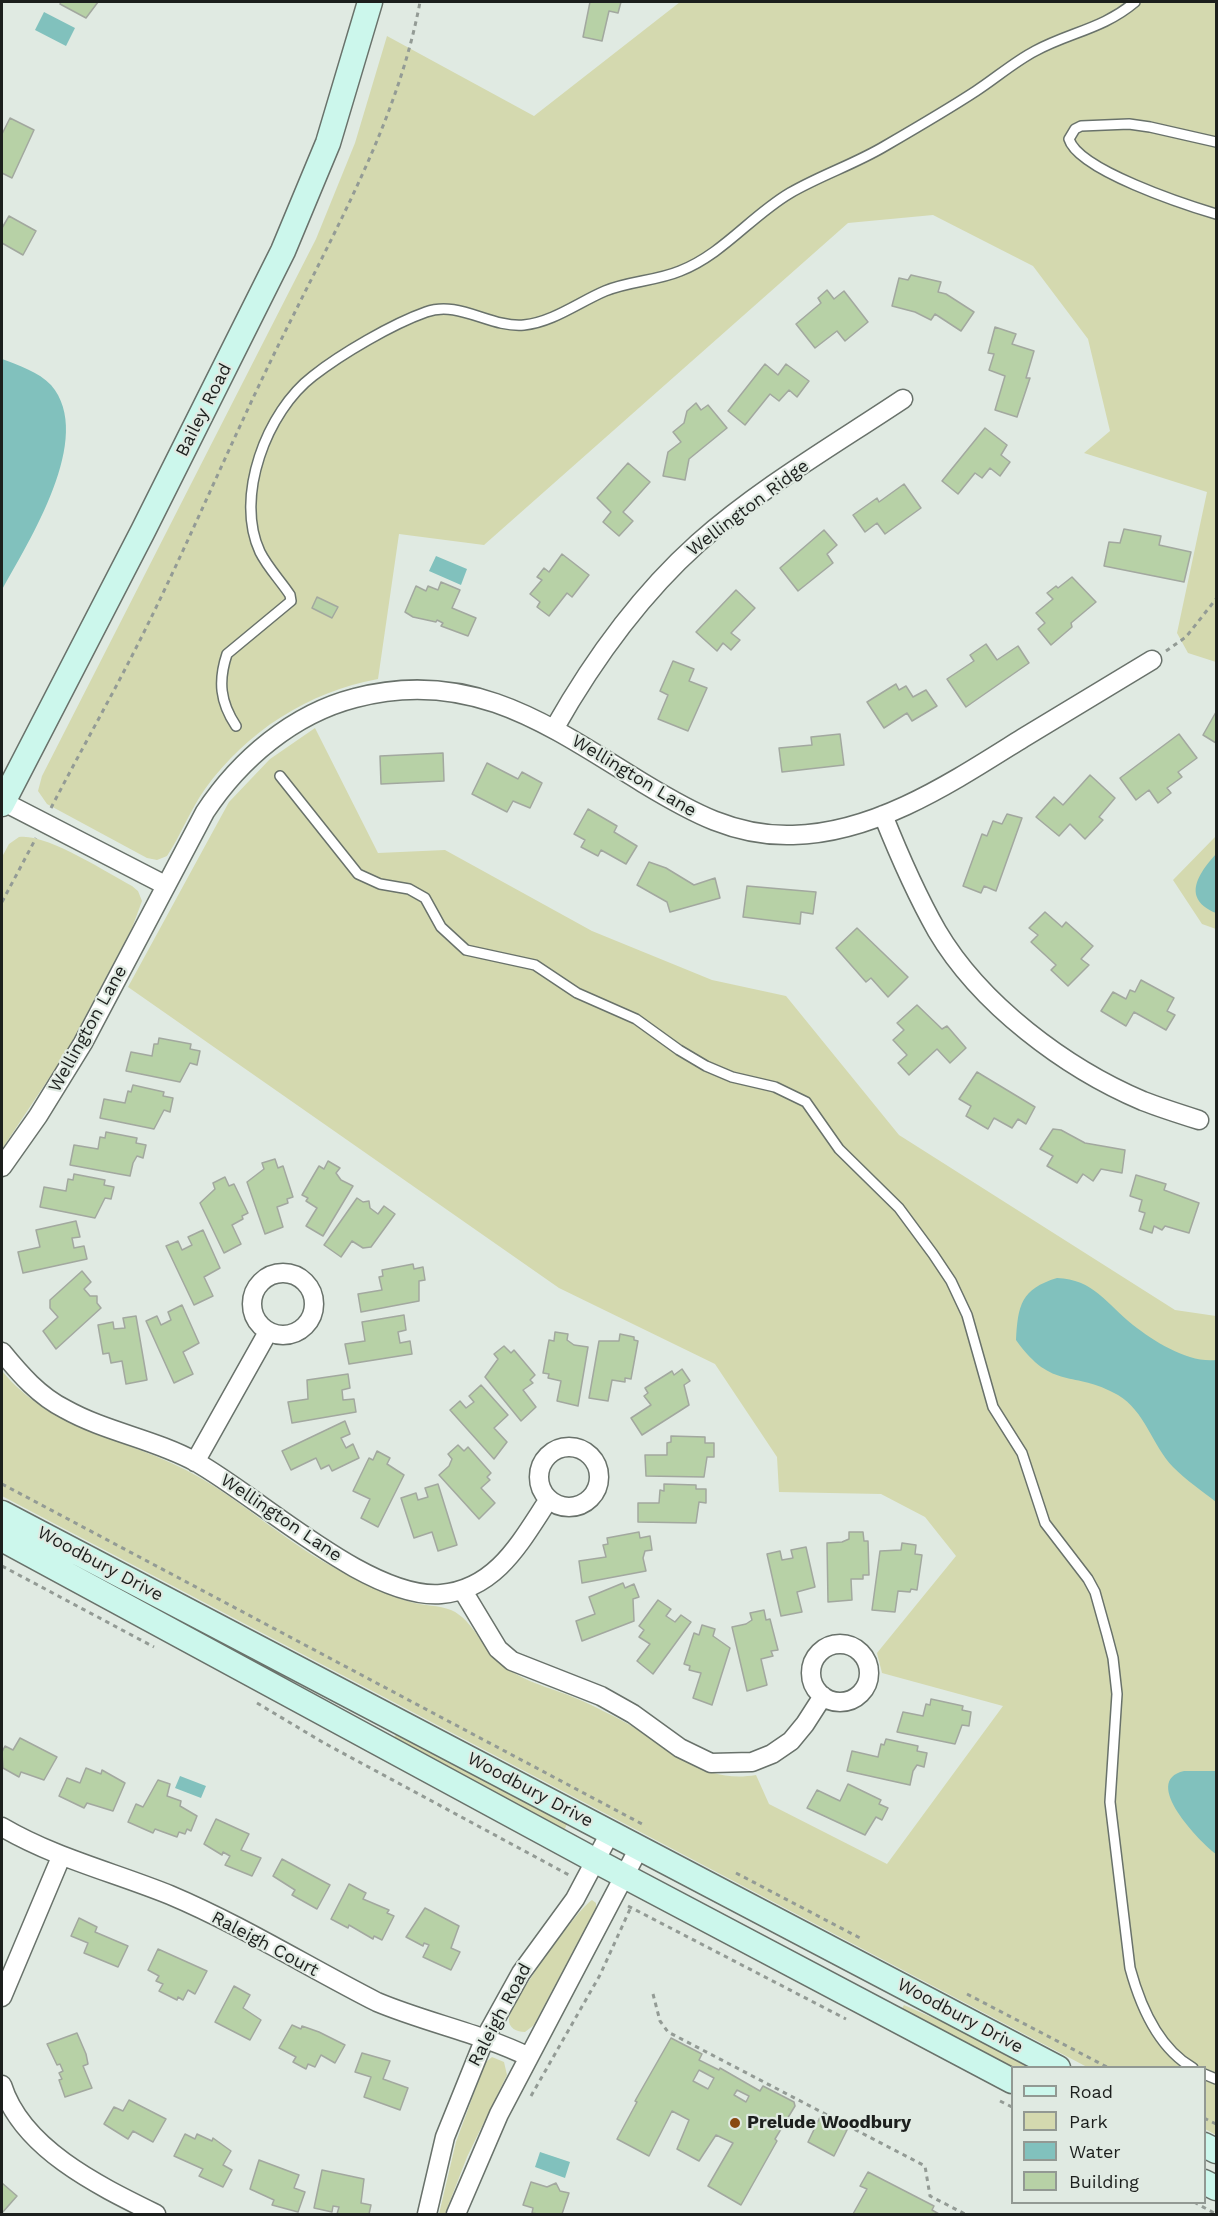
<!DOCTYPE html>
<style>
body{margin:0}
#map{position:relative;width:1218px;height:2216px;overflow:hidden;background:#e0eae2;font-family:"Work Sans",sans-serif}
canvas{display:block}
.frame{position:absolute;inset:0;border:3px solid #1c1f1d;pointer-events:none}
.legend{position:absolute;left:1011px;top:2066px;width:195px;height:138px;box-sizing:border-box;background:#e0eae2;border:2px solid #929993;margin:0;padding:8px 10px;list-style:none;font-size:18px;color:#1c1f1d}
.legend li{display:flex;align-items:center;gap:12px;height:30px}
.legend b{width:30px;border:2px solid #929993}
</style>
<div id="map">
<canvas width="1218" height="2216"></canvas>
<div class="frame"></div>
<ul class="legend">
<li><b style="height:8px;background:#ccf7ec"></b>Road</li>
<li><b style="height:16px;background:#d4d9af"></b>Park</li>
<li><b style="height:16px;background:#81c1bd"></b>Water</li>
<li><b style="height:16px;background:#b7d1a6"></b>Building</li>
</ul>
</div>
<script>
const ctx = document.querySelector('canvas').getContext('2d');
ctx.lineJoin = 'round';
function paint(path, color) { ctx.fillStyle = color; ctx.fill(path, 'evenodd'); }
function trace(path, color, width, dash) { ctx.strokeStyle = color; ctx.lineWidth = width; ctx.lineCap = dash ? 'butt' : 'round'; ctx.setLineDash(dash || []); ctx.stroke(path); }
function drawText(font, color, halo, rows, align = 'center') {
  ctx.font = font + ' "Work Sans",sans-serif'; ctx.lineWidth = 4.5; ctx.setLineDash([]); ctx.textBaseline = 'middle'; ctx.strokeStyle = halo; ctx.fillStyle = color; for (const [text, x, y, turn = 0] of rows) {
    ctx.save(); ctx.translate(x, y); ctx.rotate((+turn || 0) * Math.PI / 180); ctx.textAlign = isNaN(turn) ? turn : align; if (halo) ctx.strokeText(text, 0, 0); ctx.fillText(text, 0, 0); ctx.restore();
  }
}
const green = new Path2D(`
 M680,2h536v660l-28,-9 -11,-20 30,-141 -123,-39 26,-22 -22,-92 -55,-73 -100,-51 -85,8 -364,322 -85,-11 -21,145c-70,13 -131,52 -173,110 -15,21 -24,46 -38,67l-10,4 -10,-2 -100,-54 -9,-13 4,-15 274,-537 39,-96 32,-107 147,80z
 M315,728l63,125 67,-3 147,81 120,49 74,16 113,139 276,175 41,6v819l-11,-6 -1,-61 -117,-1 -1085,-571v-125c50,60 118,65 184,99 52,27 95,69 147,97 25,14 51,28 78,35 13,4 28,3 40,8 23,10 32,41 52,56 26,19 58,24 86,38 18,9 36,17 52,28 37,25 68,51 115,43l13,29 118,60 116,-158 -121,-33 -5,-20 79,-97 -31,-39 -44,-23 -102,-2 -2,-35 -62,-93 -156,-76 -431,-301 101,-185 41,-43z
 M1216,836v93l-14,-5 -29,-44z
 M19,837c27,-4 87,35 113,49l6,5 4,10 -10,27 -65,123 -65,98v-292l7,-13z
 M397,1732l157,83 13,9 -3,7 -170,-93z
 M592,1900l4,3v5l-62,117 -9,7c-8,0 -17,-4 -16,-13 1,-16 69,-111 83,-119z
 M904,2005l79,35 53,27 -24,1 -111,-58z
 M492,2057l12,5 3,13 -40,82 -22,57h-6l17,-72 29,-79z`);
const water = new Path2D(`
 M44,12l31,16 -9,18 -31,-16z
 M2,359c16,6 37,13 49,26 45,52 -23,157 -49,205z
 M436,556l31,13 -6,16 -32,-14z
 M1216,854v59c-34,-14 -19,-38 0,-59z
 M1057,1278c36,1 50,26 76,47 22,17 55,38 83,35v142c-14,-11 -30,-22 -43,-35 -21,-22 -28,-56 -55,-72 -45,-26 -65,-3 -102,-55 2,-35 5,-51 41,-62z
 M1184,1771h32v83c-16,-12 -76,-73 -32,-83z
 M180,1776l26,10 -5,12 -26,-10z
 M540,2152l30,10 -5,16 -30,-11z`);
const building = new Path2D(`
 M61,2h37l-12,16 -26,-14z
 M590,2h31l-3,11 -9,-2 -7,30 -19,-4z
 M10,118l24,12 -22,48 -10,-5v-39z
 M9,216l27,15 -13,24 -21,-12v-15z
 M911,275l30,7 -3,10 8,2 28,18 -13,19 -26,-17 -4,6 -16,-8 -23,-6 7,-28 9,2z
 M827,290l7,9 10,-8 24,31 -23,19 -8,-10 -22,17 -19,-24 25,-21 -3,-5z
 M995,327l21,7 -4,10 22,7 -8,27h4l-13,39 -22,-7 10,-34 -16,-6 5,-16 -6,-1z
 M765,364l13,11 8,-11 23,17 -12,16 -8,-7 -10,11 -9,-7 -25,31 -17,-14z
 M696,403l5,7 7,-5 19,23 -38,31 -4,21 -22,-4 5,-24 13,-10 -8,-10 11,-9 3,-12z
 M985,428l22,17 -6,10 9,7 -10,14 -10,-8 -8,10 -7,-5 -17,21 -16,-13z
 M628,463l22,19 -27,30 10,9 -14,15 -16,-14 8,-10 -14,-14z
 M904,484l17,24 -36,26 -8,-11 -12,9 -12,-17 24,-17 2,4z
 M1124,529l37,7 -2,9 32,7 -7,30 -80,-16 5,-24 11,1z
 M824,530l13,15 -10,9 6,9 -35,28 -18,-23z
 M562,554l27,21 -17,22 -5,-4 -18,23 -12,-9 3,-5 -10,-8 12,-14 -5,-3 7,-9 5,4z
 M1072,577l24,25 -25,21 1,4 -21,18 -13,-16 7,-6 -9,-10 17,-14 -6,-6 9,-7 2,2z
 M441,582l19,8 -8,18 24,10 -8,18 -27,-10 2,-3 -6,-3 -1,2 -23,-5 -8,-5 11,-26 10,5 2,-5 10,4z
 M736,590l19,18 -24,25 9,7 -9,10 -8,-7 -6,8 -21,-19z
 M317,597l21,10 -6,11 -20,-10z
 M986,644l11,16 21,-14 11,17 -63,44 -19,-28 27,-18 -4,-6z
 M673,661l21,8 -5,12 18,7 -19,43 -30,-12 10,-24 -8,-4z
 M896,684l3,6 7,-4 7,11 13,-7 11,16 -25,15 -5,-8 -23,15 -17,-26z
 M1216,712v31l-13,-8z
 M840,734l4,31 -62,7 -3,-24 33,-3 -1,-8z
 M1179,734l18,24 -19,14 4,5 -15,11 4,5 -13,10 -9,-13 -13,10 -16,-22z
 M443,753l1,28 -63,3 -1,-28z
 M487,763l31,16 4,-7 20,11 -12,25 -17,-7 -6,11 -35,-18z
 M1090,775l25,23 -16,19 4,3 -18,19 -15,-15 -11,12 -23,-19 18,-20 9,8z
 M588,809l29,17 -3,6 23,14 -11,18 -25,-14 -3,6 -17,-9 4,-7 -11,-6z
 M1007,814l15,4 -26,73 -12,-5 -3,7 -18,-7 19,-52 5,2 6,-15 9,3z
 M649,862l17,6 28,17 21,-7 5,20 -50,14 -3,-10 -30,-17z
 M747,886l69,6 -3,22 -12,-2 -1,12 -57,-7z
 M1045,912l17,15 4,-5 27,24 -12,13 8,6 -21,21 -17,-16 5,-5 -25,-23 7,-7 -9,-7z
 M857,928l51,49 -20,20 -17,-19 -5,4 -30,-34z
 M1141,980l33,18 -7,13 8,4 -9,15 -32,-18 -8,14 -25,-15 12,-19 13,7 4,-9 5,2z
 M917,1005l25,24 5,-3 19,22 -16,15 -13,-14 -28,26 -11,-12 9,-8 -14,-15 11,-10 -7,-7z
 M159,1038l32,6 -1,5 10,2 -3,14 -7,-2 -10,19 -54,-11 5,-19 21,4 2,-12h4z
 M977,1072l58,35 -9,17 -8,-5 -6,9 -18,-10 -6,11 -22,-13 5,-10 -12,-7z
 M133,1085l31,7 -1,4 10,2 -3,14 -6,-2 -10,19 -54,-11 4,-19 21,4 3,-12 3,1z
 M1053,1129l8,1 24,13 40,7 -3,23 -21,-4 -8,12 -10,-7 -6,9 -30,-17 6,-10 -13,-7z
 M106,1132l31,6 -1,5 10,2 -3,13 -6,-2 -4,7 -3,13 -60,-11 4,-20 24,4 2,-12 5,1z
 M275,1159l3,9 5,-2 10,31 -6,2 1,4 -11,4 6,20 -18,7 -18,-52 17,-13 -2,-6z
 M328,1161l12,7 -4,5 5,7 12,6 -30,50 -17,-10 11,-18 -11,-7 2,-3 -6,-3 17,-29 5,3z
 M74,1174l31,6 -1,5 10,2 -3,12 -6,-1 -10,20 -55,-11 4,-20 22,4 2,-12 5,1z
 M1136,1175l30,9 -2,6 35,13 -10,30 -24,-7 -3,4 -8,-4 -2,7 -12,-4 5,-16 -6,-2 3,-11 -12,-4z
 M225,1177l4,9 5,-2 14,29 -6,3 1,3 -11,6 9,19 -17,9 -24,-50 15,-14 -2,-6z
 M357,1198l6,4 6,-1 1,7 8,6 6,-8 11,8 -24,33 -8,1 -11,-7 -11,16 -17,-12z
 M76,1221l4,16 -8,1 2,10 10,-2 3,13 -64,14 -5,-21 22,-5 -4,-17z
 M203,1230l17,38 -16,9 9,19 -19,9 -28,-59 12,-5 4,9 10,-5 -4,-8z
 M413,1264l1,5 9,-2 2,13 -6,1v20l-58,11 -3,-18 24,-4 -3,-13 4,-1 -1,-6z
 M82,1271l9,11 -7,7 6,7h7v7l4,5 -45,41 -13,-18 15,-14 -8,-9v-8z
 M182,1305l17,38 -16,9 10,22 -19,9 -28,-62 11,-5 4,9 10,-5 -3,-8z
 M404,1315l2,15 -8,2 2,11 10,-2 2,13 -63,10 -4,-20 20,-3 -3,-19z
 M136,1316l11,64 -21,4 -4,-23 -11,2 -2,-10 -6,1 -5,-29 15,-3 1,7 11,-1 -2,-10z
 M555,1332l13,2 -1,6 7,5 14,2 -10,59 -21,-5 4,-20 -13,-3 1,-4 -6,-1 6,-33 5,1z
 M620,1334l14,3v3l4,1 -7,38 -6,-1v4l-13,-2 -4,21 -19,-3 10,-57h20z
 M504,1346l7,7 3,-3 21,25 -5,5 3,3 -10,7 13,17 -15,14 -36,-44 13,-18 -4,-5z
 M682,1369l8,12 -6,4 5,20 -47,30 -11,-17 20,-13 -7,-9 4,-3 -3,-5 27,-17 2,4z
 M348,1374l2,14 -8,2 1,10 11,-1 2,13 -64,11 -4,-21 20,-3 -1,-19z
 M481,1385l27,30 -14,13 13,14 -13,17 -44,-49 10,-9 6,7 8,-6 -5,-6z
 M345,1421l5,13 -9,4 5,10 7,-4 6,14 -27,13 -3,-6 -8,4 -5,-11 -25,12 -9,-19z
 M671,1436l34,1v6h9v14h-7l-3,20 -58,-1 -1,-21h22v-12l4,-1z
 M458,1445l6,6 4,-4 23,26 -4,4 3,3 -9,8 14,15 -16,16 -40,-44 10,-9 3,-7 -4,-5z
 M377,1451l13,7 -3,6 17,11 -26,52 -17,-9 9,-19 -17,-8 16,-33 4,2z
 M438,1484l19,61 -19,6 -6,-19 -18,6 -13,-40 15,-5 2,7 10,-3 -3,-9z
 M664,1484l32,1v4h10v14l-7,-1 -3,21 -58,-1v-19h21l1,-13 4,1z
 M639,1532l1,6 10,-2 2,14 -7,1 -2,7 3,13 -64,12 -3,-22 27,-4 -3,-12 5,-1 -1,-6z
 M849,1532h14l1,9h4l1,34h-6v4h-12l1,21 -24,2 -1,-59 15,-1 7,-3z
 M902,1543l14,2 -1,9 7,1 -5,35 -6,-1 -1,3 -12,-1 -3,21 -23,-2 8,-59 21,-1z
 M806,1547l9,40 -18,5 5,20 -21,4 -14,-62 13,-3 2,9 11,-2 -2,-8z
 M623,1583l2,5 9,-4 5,13 -6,2 1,22 -52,20 -6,-20 19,-7 -6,-17z
 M658,1600l13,9 -5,7 9,6 6,-7 10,7 -38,52 -16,-13 13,-17 -11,-7 5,-7 -5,-4z
 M764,1610l2,10 4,-1 8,31 -7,1 2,5 -12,3 6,26 -20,6 -15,-64 14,-3 6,-4 -2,-7z
 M702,1625l13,4 -2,7 17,12 -18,57 -19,-7 8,-25 -12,-3 1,-4 -6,-2 10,-31 5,2z
 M931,1699l32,7 -1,4 9,2 -2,14 -7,-1 -7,19 -58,-12 6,-20 20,4 3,-12 4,1z
 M20,1738l37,19 -13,23 -23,-8 -2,5 -16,-9 -1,-16 3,-6 8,4z
 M886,1739l32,7 -1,5 10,2 -3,14 -7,-2 -4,6 -3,14 -63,-14 5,-20 26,6 3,-13 3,1z
 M86,1768l15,6 1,-4 23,13 -12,28 -26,-8 -3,5 -25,-12 8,-18 13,5z
 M158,1780l12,4 -3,12 14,5 -1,5 17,10 -6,15 -4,-2 -2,5 -6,-2 -2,5 -22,-8 -2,4 -25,-11 8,-18 7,3z
 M848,1784l33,16 -2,4 9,4 -6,12 -6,-3 -11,18 -58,-27 10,-18 23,11z
 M216,1819l33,15 -8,16 20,8 -9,18 -27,-11 5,-9 -7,-4 -1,3 -18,-11z
 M282,1859l48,26 -13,24 -25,-14 3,-5 -22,-14z
 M349,1884l17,9 -3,6 26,11 -2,3 7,3 -12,24 -8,-4 -1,3 -24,-14 -1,3 -17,-9z
 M425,1908l34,18 -8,22 9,4 -9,18 -28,-13 6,-12 -5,-2 -1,3 -17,-9z
 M79,1918l18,9 -2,5 33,14 -10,21 -34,-14 4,-10 -17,-7z
 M158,1949l49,22 -12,23 -7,-4 -5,10 -5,-3 -1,3 -18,-9 4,-7 -7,-3 3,-5 -11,-6z
 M234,1986l16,9 -7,13 18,12 -11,20 -35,-18z
 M292,2025l9,4 1,-3 17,6 26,13 -10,18 -14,-8 -6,12 -7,-3 -2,5 -13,-7 3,-5 -17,-9z
 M77,2033l9,21 2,10 -5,2 9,22 -27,9 -6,-17 3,-1 -3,-6 4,-2 -3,-7 -3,1 -10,-21z
 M671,2038l31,16 -3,6 20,10 1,-2 40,23 3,-5 31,16 1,4 -20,33 2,2 -36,64 -33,-19 25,-43 -17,-8 -17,26 -22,-12 12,-29 -17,-9 -23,45 -32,-17 20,-37 -2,-1zM699,2070l15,8 -6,11 -15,-8zM737,2090l12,6 -3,6 -12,-7z
 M362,2053l28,8 -7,18 25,9 -8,22 -36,-13 7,-20 -16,-5z
 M129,2100l37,19 -13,23 -20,-11 -5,8 -24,-15 10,-17 9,4z
 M820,2117l27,13 -13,26 -26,-14z
 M185,2134l10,5 2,-5 15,7 1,-3 18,13 -8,14 9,5 -9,17 -24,-11 4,-7 -29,-13z
 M259,2160l40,15 -5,13 11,4 -7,20 -26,-7 2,-5 -24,-11z
 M322,2170l42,9 -3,24 10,2 -2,9h-32l2,-7 -6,-1 -1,6 -18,-4z
 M868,2172l66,34 -2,4 7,4h-86l14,-25 -7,-3z
 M531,2182l16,5 9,-4 4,8 9,2 -7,21h-24l-6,-1 1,-5 -10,-3z
 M2,2183l15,13 -15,17z`);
const path = new Path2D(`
 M1166,651l20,-14 30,-38
 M51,808c31,-60 65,-119 95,-180 51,-103 95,-210 147,-312 50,-101 106,-202 127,-314
 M2,902l34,-64
 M2,1484l640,340
 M2,1566l152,81
 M257,1703l67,40 245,132
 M736,1873l124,65
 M628,1906l218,113
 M653,1994l7,27 8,11 257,134 5,30 35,18
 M967,1994l142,74
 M531,2096l69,-121 31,-68
 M1000,2101l12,6
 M1204,2118l12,6
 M1194,2202l22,12`);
const service = new Path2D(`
 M1216,142l-66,-15 -21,-3 -48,2 -6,3 -6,10c9,31 117,66 147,75
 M236,726c-16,-24 -18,-45 -9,-72l64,-53 -1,-6c-9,-14 -22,-27 -30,-43 -26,-55 7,-141 53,-176 28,-22 79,-52 113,-64 33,-12 64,16 98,13 29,-3 55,-23 81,-34 24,-10 51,-10 75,-20 43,-17 71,-55 110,-78 31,-18 65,-29 95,-47 31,-18 62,-36 91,-55 20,-13 38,-29 59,-40 35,-19 68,-22 100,-49
 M280,776l78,98 22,10 29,5 16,9 16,29 25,23 69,15 42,28 59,26 43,31 27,16 26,11 43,10 31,15 33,47 60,59 34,46 18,27 16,34 26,92 29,46 23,70 43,56 7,13 12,43 6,23 4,36 -7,108 20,166c10,37 28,80 63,100
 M1204,2074l12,5`);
const minor = new Path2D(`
 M554,729c39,-69 85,-133 144,-186 62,-55 136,-98 205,-144
 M2,801l163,84
 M883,815c16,40 33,79 54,116 43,73 128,137 206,170 18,7 37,13 56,19
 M2,1167l36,-51 45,-73 122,-231c35,-53 88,-98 150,-114 116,-31 195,28 288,85 48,29 92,54 150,52 84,-2 161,-54 230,-97 43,-26 86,-52 129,-78
 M252 1304a31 31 0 1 1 62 0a31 31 0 1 1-62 0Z
 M2,1352c18,22 37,44 63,57 41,23 89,30 131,53 63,35 173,138 245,132 56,-5 80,-53 108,-95
 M539 1477a30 30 0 1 1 60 0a30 30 0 1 1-60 0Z
 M195,1462l73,-130
 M463,1591l35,58 14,12 89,35 32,18 47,34 31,15 41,-1 20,-8 19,-13 14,-17 18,-28
 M811 1673a29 29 0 1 1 58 0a29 29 0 1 1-58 0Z
 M2,1827c53,31 111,45 168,68 71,30 138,72 207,107 50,21 103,31 152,55
 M2,1997l59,-140
 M2,2085c20,64 97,101 154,129
 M427,2214l18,-77 40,-99 36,-65 54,-74 35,-66
 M456,2214l43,-100 140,-266`);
const secondary = new Path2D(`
 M2,804l141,-273 140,-280 45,-108 42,-141
 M2,1513l1056,555
 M2,1539l594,322 416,220
 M1204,2145l12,6
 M1204,2182l12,6`);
const markers = [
 [735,2123,6,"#894911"]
];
const streetNames = [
 ["Bailey Road",204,410,-63],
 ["Wellington Ridge",748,508,-37],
 ["Wellington Lane",634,776,31],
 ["Wellington Lane",88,1029,-61],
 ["Wellington Lane",281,1518,34],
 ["Woodbury Drive",100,1564,28],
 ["Woodbury Drive",530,1790,28],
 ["Raleigh Court",265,1944,28],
 ["Raleigh Road",500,2015,-62],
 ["Woodbury Drive",960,2016,28]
];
const poiNames = [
 ["Prelude Woodbury",747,2123]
];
paint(green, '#d4d9af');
paint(water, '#81c1bd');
paint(building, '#b7d1a6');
trace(building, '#a2a89f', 1.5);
trace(service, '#69726b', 12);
trace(minor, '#69726b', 21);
trace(secondary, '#69726b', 27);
trace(path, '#939b95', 3, [4.5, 4.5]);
trace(service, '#fff', 9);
trace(minor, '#fff', 18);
trace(secondary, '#ccf7ec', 24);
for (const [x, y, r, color] of markers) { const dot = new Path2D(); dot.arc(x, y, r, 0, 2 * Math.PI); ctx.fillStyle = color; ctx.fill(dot); trace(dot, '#e0eae2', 2); }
drawText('18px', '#1c1f1d', '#e0eae2', streetNames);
drawText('bold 18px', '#1c1f1d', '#e0eae2', poiNames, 'left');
</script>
